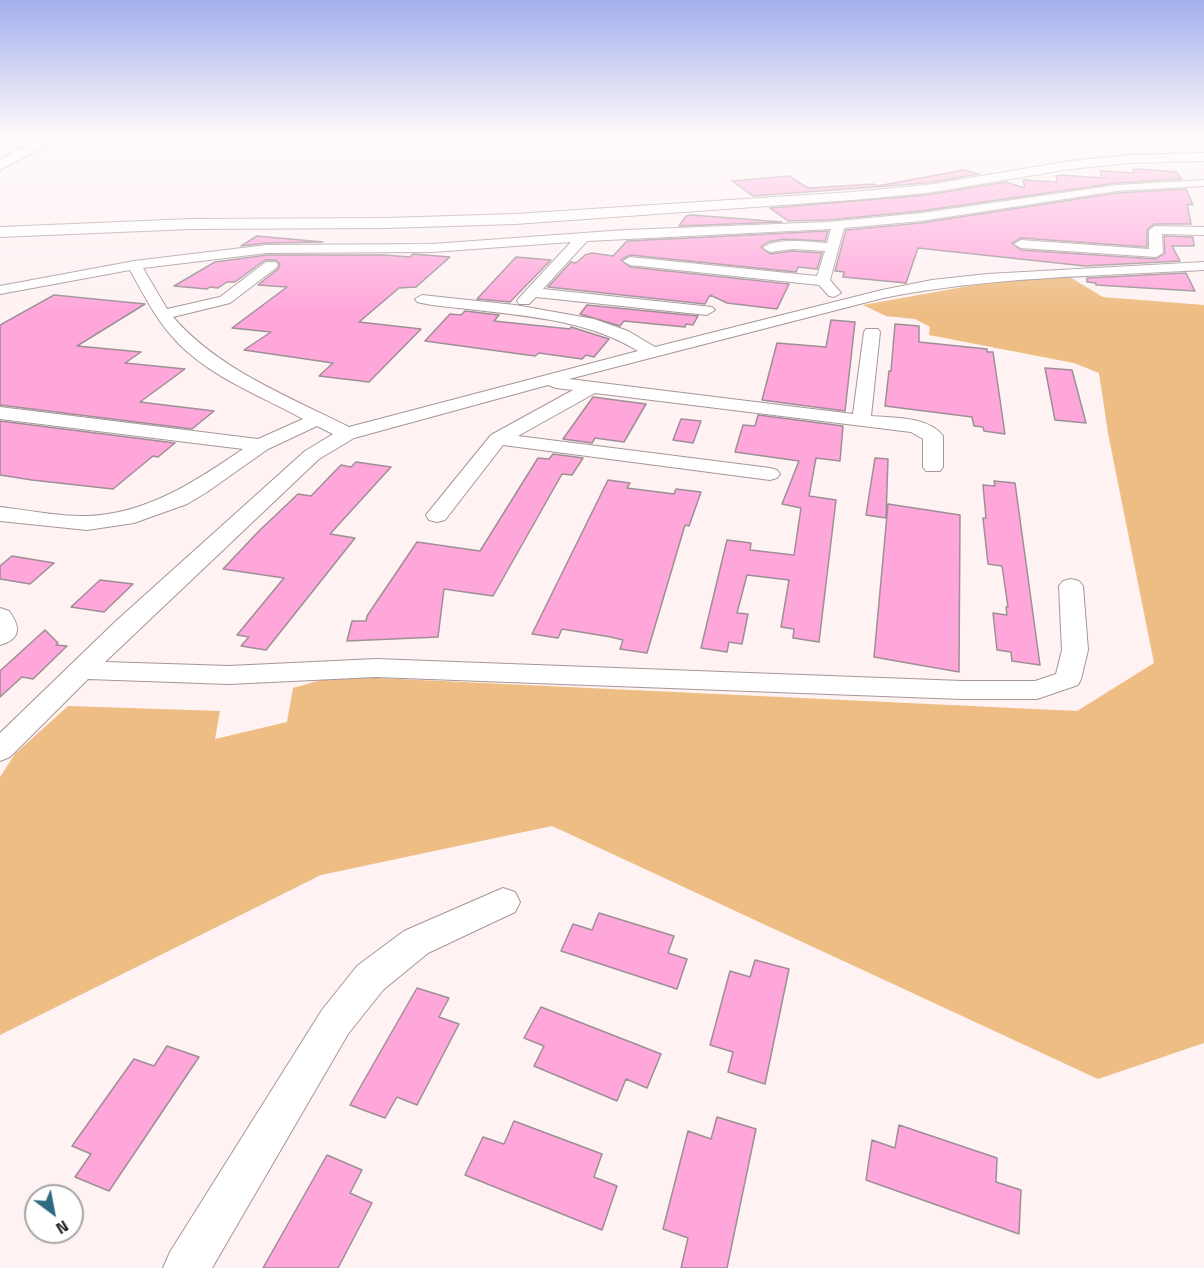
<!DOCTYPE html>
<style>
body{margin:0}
#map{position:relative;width:1204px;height:1268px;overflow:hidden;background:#fef2f3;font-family:"Titillium Web",sans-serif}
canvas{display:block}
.north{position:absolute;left:24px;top:1184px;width:60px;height:60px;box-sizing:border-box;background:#fff;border:2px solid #a7a4a4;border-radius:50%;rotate:148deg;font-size:16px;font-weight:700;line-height:24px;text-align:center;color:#221b1c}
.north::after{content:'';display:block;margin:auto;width:21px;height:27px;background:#2f6a82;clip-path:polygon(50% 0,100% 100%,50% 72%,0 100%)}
</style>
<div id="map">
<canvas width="1204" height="1268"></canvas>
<div class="north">N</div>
</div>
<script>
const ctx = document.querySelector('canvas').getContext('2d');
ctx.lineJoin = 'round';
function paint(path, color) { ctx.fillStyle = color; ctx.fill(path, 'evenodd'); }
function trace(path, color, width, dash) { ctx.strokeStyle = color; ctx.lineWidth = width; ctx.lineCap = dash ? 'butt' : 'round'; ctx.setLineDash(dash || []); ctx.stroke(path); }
const green = new Path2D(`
 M1068,276l35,21 101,8v738l-106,36 -546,-253 -231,49 -321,160v-258l15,-23 53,-48 152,5 -5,28 72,-17 6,-34 42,-12 742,35 77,-48 -46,-230 -9,-60 -25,-10 -145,-28 1,-8 -15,-8 -29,-3 -23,-11 139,-25z`);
const building = new Path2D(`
 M1138,169l39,3 4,7 -64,4 -196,28 -93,9 -40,1 -18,-13 157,-13 79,-13 19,6 -2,-8 34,2 -1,-6 6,-1 40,3 -2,-7 34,2 -1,-3z
 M964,170l15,4 -52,9 -174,13 -21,-15 57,-5 19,12 65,-4 4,2z
 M1186,189l7,16 -6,-1 4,20h-37l-7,6v17l-126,-9 -9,5 9,7 135,9 9,-6 -1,-17 29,1 1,9h-22l8,15 -95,5 -167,-18 -12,35 -63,-6 1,-5 -9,-1 11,-41 75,-7 196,-30z
 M692,215l90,7 -103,4 7,-10z
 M828,231l-3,10 -41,-2 -16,3 -7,5 9,7 23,-3 29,2 -5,16 -19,-2 -2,5 -166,-17 -9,5 9,7 159,17 -12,25 -50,-6 -17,-8 -5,9 -157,-17 23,-25 5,1 9,-8 7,-2 21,3 14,-15z
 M257,236l66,6 -56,1 -26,3z
 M413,254l37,3 -34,30 -17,1 -40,34 62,7 -52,53 -50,-6 14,-13 -89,-13 27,-18 -39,-4 55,-41 -29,-2 20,-16 2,-5 -4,-4h-11l-30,22h-8l-9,6 -8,-1 -3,2 -33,-3 41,-24 52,-7h117l26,2z
 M516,257l35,3 -41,42 -33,-3z
 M1186,273l9,18 -99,-6v-2l-9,-1v-4z
 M54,295l91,9 -68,42 64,6 -16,11 60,6 -45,33 74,9 -22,18 -192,-24v-80z
 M587,305l111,11 -5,9 -7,-1 -1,3 -61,-6 -4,5 -40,-12z
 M465,311l34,4 -5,6 76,8 1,-2 38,12 -15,18 -8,-2 -4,4 -43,-6 -4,3 -110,-15 25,-27 11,1z
 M831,320l24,2 -10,89 -83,-11 15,-57 49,4z
 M895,324l24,2v16l68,7v3h6l12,82 -21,-3 -1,-4 -9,-1 -2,-9 -87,-11 4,-35h2z
 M1045,368l27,2 14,53 -31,-3z
 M593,397l53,7 -22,38 -29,-4 -3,5 -29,-4z
 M758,415l85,11 -3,35 -24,-3 -7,38 27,4 -17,142 -26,-4 1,-9 -13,-2 8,-47 -42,-5 -10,38 11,1 -6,30 -13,-2 -2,10 -26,-4 26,-108 24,3 -1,7 44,5 7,-47 -19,-4 17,-43 -64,-9 8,-27 12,1z
 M681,419l20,2 -8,22 -20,-3z
 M0,421l175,22 -17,14 -5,-1 -40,33 -81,-9 -32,-5z
 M553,454l30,4 -11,17 -10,-1 -69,122 -49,-7 -6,48 -91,4 5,-20h14l1,-5 50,-74 63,9 58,-93 11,1z
 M875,458l13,1 -2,59 -20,-3z
 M356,462l35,5 -61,67 25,4 -89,112 -25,-4 8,-9 -12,-2 47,-57 -61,-9 36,-38 39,-37 13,2 30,-31 10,2z
 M608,480l22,3 -3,5 47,6 2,-5 25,3 -12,34 -4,-1 -38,128 -27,-4 3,-9 -12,-3 -49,-8 -4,9 -26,-4z
 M994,481l21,2 25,182 -28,-4 -1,-9 -14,-2 -4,-37 14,2 -1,-8h2l-6,-41 -14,-2 -5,-46h3l-3,-33 12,1z
 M888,504l72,11 -1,157 -85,-15z
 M12,556l42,7 -24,21 -30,-5v-13z
 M100,580l33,4 -29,28 -33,-5z
 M45,630l13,13 -2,2 11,1 -34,33 -11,-2 -22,20v-26z
 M599,913l75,23 -6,17 19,6 -10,30 -116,-38 12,-27 19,6z
 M755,960l34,9 -24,115 -37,-12 5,-20 -23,-7 20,-74 20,6z
 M417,988l32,10 -10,19 20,7 -42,81 -20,-8 -12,21 -35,-13z
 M541,1007l120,47 -14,34 -21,-9 -9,22 -83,-35 10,-20 -20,-8z
 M167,1046l32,11 -90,134 -34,-14 16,-23 -19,-8 62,-87 20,7z
 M717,1117l39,12 -29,139h-46l7,-30 -25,-9 25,-98 23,8z
 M514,1121l88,33 -8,23 23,9 -15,44 -137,-55 18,-38 21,7z
 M899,1125l98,33 -1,24 25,8 -2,44 -153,-54 6,-40 23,8z
 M327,1155l35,15 -12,23 22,10 -34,65h-75z`);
const minor = new Path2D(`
 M478,134h19l-5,3z
 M1204,180v6l-87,5 -196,30 -77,7 -14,52 11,13 -7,4 -5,-1 -10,-11 -189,-20 -7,-4 7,-4 187,19 8,-25 -32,-2 -23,3 -7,-4c12,-11 48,-6 64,-5l4,-14 -244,12 -44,48 169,18 3,3 -8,5 -171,-18 -7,7h-10l-2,-3 2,-3 52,-56 -139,10 -165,1 -124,15 24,41 53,-12 46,-35h10l2,3 -2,3 -46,35 -57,14c46,53 115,79 176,110l289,-76c-50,-31 -112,-35 -170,-42 -17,-2 -35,-3 -51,-7l-2,-3 7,-4 93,10 79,14 34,12 27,16 227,-57 50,-10 55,-6 217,-12v8c-107,6 -216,7 -321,28l-314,81 284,35 11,-82 2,-3h12l2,3 -9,84c21,2 58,0 72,20v31l-3,4h-14l-3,-4v-28l-12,-7 -316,-39 -77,43 252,32 7,2 3,4 -3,4 -7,2 -267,-35 -58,75 -8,2 -8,-2 -3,-5 65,-80 82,-45 -17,-2 -8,-3 -194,53 -35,21 -214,203 124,4 147,-7 586,22h73l21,-7 6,-24 -3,-64 4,-5 8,-2 8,2 4,5 5,64 -7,29 -3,6 -41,14h-75l-586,-22 -147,7 -141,-5 -78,78 -10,4v-28l116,-112 189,-170 28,-17 -16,-8 -49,23 -61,43 -20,12 -53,19 -47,7 -87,-9v-14c28,3 59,10 88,9 59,-2 108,-35 155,-67l-243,-30v-12l258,32 45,-20c-42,-23 -92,-42 -125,-76 -21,-21 -34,-48 -48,-73l-130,24v-8l134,-25 133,-16 165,-1 193,-14 203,-8 93,-9 196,-28z
 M1155,226l49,1v8l-42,-1 1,19 -7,4 -135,-9 -7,-4 7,-4 128,9v-19z
 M0,608l9,3c11,15 13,28 -9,34z
 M503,888l12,4 5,10 -5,10 -87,41 -45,37 -35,44 -136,234h-49l7,-16 152,-242 35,-44 47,-35z`);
const tertiary = new Path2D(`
 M50,134h18l-68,36v-10l31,-18z
 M1204,153v8l-76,2 -57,6 -144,24 -75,7 -337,24 -128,4 -196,1 -191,8v-10l191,-8 196,-1 128,-4 337,-22 75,-7 144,-24 57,-6z`);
paint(green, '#eebd83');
paint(building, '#ffa6db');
trace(building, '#9d8f96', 1.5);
trace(minor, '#a79697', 2);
trace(tertiary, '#a79697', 2);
paint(minor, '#fff');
paint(tertiary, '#fff');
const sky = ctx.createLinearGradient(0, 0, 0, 312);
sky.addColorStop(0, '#a4b0ee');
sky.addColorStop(0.43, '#fff9fa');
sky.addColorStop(1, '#fff9fa00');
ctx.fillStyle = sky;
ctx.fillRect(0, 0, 1204, 312);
</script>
